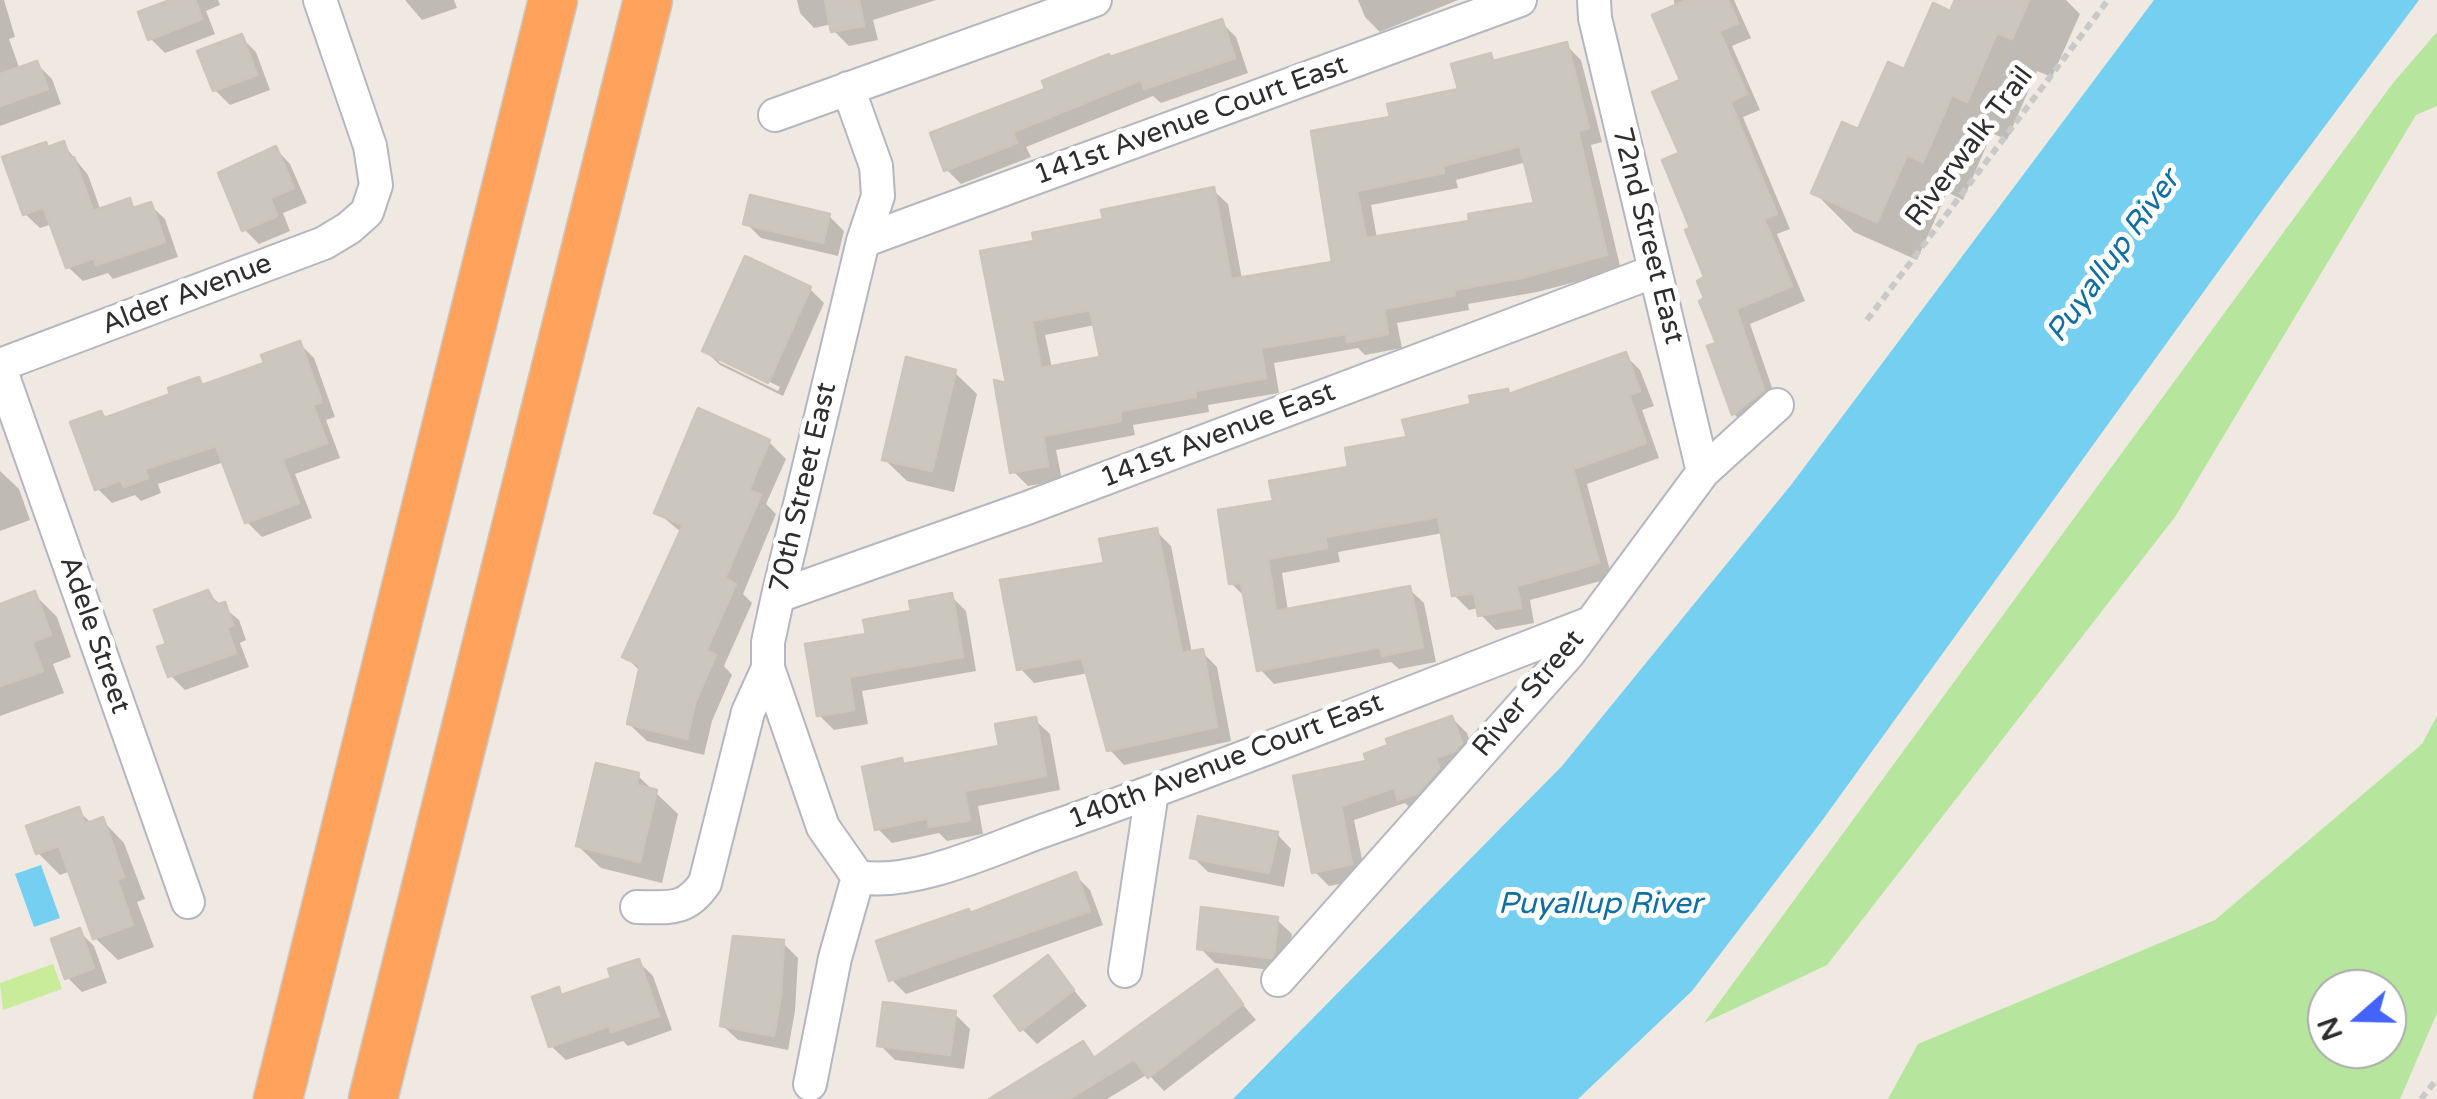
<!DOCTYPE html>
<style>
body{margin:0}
#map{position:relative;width:2437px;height:1099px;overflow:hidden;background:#efe9e1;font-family:"Varela Round",sans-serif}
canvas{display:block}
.north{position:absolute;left:2307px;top:969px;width:100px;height:100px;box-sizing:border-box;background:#fff;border:2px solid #ababab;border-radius:50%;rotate:250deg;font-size:28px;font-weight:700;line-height:40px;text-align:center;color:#2e2e2e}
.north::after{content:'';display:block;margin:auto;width:35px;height:45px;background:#4264fb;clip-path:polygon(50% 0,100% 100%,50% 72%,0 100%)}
</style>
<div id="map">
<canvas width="2437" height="1099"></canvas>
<div class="north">N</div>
</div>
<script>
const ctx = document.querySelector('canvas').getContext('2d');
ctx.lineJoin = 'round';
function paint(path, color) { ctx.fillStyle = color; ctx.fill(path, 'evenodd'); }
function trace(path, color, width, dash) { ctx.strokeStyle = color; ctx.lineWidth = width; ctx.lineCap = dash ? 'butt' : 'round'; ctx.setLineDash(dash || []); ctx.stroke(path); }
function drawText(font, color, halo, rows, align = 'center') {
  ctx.font = font + ' "Varela Round",sans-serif'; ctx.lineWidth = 10; ctx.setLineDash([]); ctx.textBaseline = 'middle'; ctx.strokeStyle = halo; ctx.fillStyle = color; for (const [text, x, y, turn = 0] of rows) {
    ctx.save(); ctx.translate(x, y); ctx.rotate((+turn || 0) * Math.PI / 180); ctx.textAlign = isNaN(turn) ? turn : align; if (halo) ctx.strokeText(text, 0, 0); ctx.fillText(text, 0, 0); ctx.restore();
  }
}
const green = new Path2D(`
 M2437,32v74l-21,9 -241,402 -348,448 -123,58 689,-940z
 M2437,716v297l-37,86h-512l30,-55 297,-124 207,-176zM2387,989v60h-60v-60z`);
const pitch = new Path2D(`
 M53,964l9,25 -59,21 -3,-27z`);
const water = new Path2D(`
 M2154,0h265l-147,197 -451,625 -129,169 -114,108h-345l329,-333 229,-281z
 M41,865l19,53 -26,9 -19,-53z`);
const shadow = new Path2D(`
 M0,0h4l11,37 -6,2 11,31 17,-6 15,15 9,25 -61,22z
 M169,0h49l2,5 -14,6 9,23 -50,19 -15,-15z
 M405,0h49l3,8 -35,12z
 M797,0h139l-63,20 5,20 -29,6 -15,-15 -2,-7 -18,4 -14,-15z
 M1358,0h100l-78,32 -15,-15z
 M1674,0h60l17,38 -19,8 28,64 -17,7 47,112 -13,5 28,67 -55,23 28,81 -30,23 -14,-14 -23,-67 9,-3 -12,-44v-21l-14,-50 -12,-75 1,-73z
 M1957,0h109l14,14 -28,63 -15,-6 -30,69 -15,-7 -29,67 -16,-8 -30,68 -63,-28 -40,-40 137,-178z
 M1221,22l15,15 12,36 -87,30 -8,-7 -127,51 5,10 -70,27 -15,-15 102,-78 63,-31z
 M241,37l15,15 14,38 -40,15 -15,-15z
 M1566,45l15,15 21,82 -11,3 30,125 -84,22 -69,12 1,6 -72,13 5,25 -37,7 -7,-7 -84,15 5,30 -71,12 1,7 -76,13 2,10 -79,15 6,30 -34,6 -15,-15 -4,-85 28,-143 176,-53 15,14 14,75 92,-15 -21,-131 79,-14 69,-28 30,-35 6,6zM1527,162l10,43 -65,18 -95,15 -6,-33 87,-17 -2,-8zM1095,325l8,34 -51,9 -7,-33z
 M63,144l25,31 13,36 28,-10 8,8 13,-4 15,14 13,38 -65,22 -5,-6 -25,8 -15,-14 -16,-43 -12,4 -15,-14 21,-69 4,4z
 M276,149l14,15 17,39 -24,10 7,18 -31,13 -15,-15z
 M829,216l15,15 -6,25 -77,-18 -15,-15z
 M810,289l14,14 -41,93 -63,-31 -15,-14zM719,357l61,30 -2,4 -59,-29z
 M299,343l15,15 21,59 -9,3 14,38 -45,16 17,44 -50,19 -15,-15 -23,-60 -66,22 3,9 -20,8 -6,-6 -23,8 -15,-15 4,-75 6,7 66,-24 25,-16 7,6 63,-21z
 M1625,355l15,15 14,36 -12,4 17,48 -72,26 25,94 -82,22 4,23 -38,7 -15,-15 -2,-7 -10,2 -15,-15 -11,-62 -105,19 2,10 -58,11 6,38 121,-22 15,14 12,59 -37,7 -8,-7 -117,22 -14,-15 -13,-70 -16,-16 45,-80 231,-112 4,4z
 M954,372l23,22 -23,98 -47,-11 -23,-22z
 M769,442l17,17 -20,45 10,10 -33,80 9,9 -28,63 8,9 -20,46 -8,34 -57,-14 -18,-17 12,-52 -16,-16 57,-123 -25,-21z
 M0,471l19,18 11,31 -30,11z
 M1156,531l15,15 21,107 10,-1 15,15 14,74 -107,24 -14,-15 -21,-77 -55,10 -14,-15 87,-103z
 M207,593l32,27 7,20 -6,3 9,24 -64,23 -15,-15 -1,-30z
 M34,594l23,23 14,40 -18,7 11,29 -64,23v-109z
 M951,596l15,15 10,60 -114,20 6,33 -34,6 -15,-15 49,-79z
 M1452,718l15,15 9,26 -61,54 -10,-10 -51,17 12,59 -37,7 -15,-15 -18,-93 74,-15z
 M1035,720l15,14 10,56 -82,16 5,28 -36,7 -8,-8 -47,10 -15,-15 24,-67 5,5 96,-18z
 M638,776l40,38 -16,69 -61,-15 -23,-22z
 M78,810l14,14 10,-4 22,23 21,56 -8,3 17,45 -36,13 -23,-22 -24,-67 -11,4 -22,-22z
 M1277,834l14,15 -7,38 -76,-15 -15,-15z
 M1075,875l15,15 13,35 -197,69 -15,-15z
 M1277,920l15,14 -6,38 -71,-9 -15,-15z
 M79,931l15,15 13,37 -25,9 -15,-15z
 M783,943l15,15 -3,53 -7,39 -50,-10 -15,-14z
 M1048,959l39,47 -50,38 -15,-15z
 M638,961l15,15 19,54 -44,16 -5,-5 -57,19 -15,-14 7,-56 6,7 50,-18z
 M1216,973l40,47 -92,71 -16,-17 -41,25h-114l90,-55 14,15z
 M955,1014l15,15 -6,40 -69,-9 -15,-15z`);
const building = new Path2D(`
 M170,0h25l7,19 -54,21 -10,-28z
 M825,0h34l5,26 -33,6z
 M1687,0h41l10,23 -19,8 28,63 -17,8 47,112 -13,5 28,67 -56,23 28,81 -32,25 -25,-69 9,-3 -17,-42 5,-3 -7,-17 7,-4 -19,-47 5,-2 -28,-68 17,-7 -27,-61 28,-12 -28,-65z
 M1955,0h74l-17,39 -15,-6 -30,69 -15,-7 -29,67 -16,-7 -30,67 -66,-29 31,-71 16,7 30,-67 16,7 29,-66 17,8z
 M1222,19l13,39 -91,31 -3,-9 -128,52 4,11 -73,28 -14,-38 115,-44 -3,-8 67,-27 1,3z
 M242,34l15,41 -44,16 -16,-40z
 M1567,42l22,86 -11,3 29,124 -86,23 -67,12 1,5 -71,14 4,25 -41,8 -1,-8 -85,14 5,30 -71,13 1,6 -76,14 1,10 -78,15 5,30 -38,7 -16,-93 12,3 -26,-132 54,-10 -2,-8 71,-14 -2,-9 113,-23 17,92 101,-17 -21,-131 79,-14 -3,-13 71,-15 -7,-25 40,-11 2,8zM1520,146l14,57 -66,11 1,7 -103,17 -9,-47 87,-18 -1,-7zM1090,310l10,47 -59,11 -9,-47z
 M37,61l11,28 -48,17v-32z
 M64,141l6,18 4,-2 19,54 37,-13 3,10 18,-6 14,40 -69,23 -2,-7 -28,10 -21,-57 -4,-3 -18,7 -21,-58 44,-15 2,5z
 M276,146l18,42 -24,10 7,18 -35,15 -24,-58z
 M750,195l80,19 -7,29 -80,-19z
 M745,256l66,31 -43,96 -66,-32z
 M300,341l22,61 -9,3 14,38 -45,16 17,44 -54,20 -29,-77 -71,23 3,9 -24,9 -3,-7 -26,10 -25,-68 31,-11 3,6h3l63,-23 -2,-6 31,-11 3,8 62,-22 -3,-8z
 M1626,352l14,39 -11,4 17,48 -73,26 26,94 -82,23 4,22 -43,8 -4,-23 -22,3 -14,-79 -113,20 2,11 -59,11 8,52 134,-25 13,61 -41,9 -2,-9 -123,24 -16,-88 -12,1 -11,-74 55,-9 -4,-20 79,-14 -3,-19 62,-11 -5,-17 69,-16 -2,-8 39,-7 1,5z
 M906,357l50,13 -24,101 -50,-11z
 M698,408l72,32 -21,50 12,5 -36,83 11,6 -30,67 10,4 -21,48 -8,36 -60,-15 13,-59 -18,-8 61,-132 -29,-12z
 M1157,528l25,125 21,-4 14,78 -110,24 -25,-93 -65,12 -17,-90 104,-17 -5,-24z
 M208,590l8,15 9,-3 8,23 -6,3 9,25 -68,24 -11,-30 9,-3 -12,-34z
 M35,591l16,44 -19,7 11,29 -43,15v-82z
 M952,593l11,64 -114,20 5,33 -37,6 -12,-72 61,-10 -3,-14 48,-9 -2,-10z
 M1452,716l10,27 -7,8 -19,7 3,10 -21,25 -20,7 -4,-12 -53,18 11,58 -40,9 -19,-97 73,-15 -2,-7 24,-9 -2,-6z
 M1036,717l10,59 -82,15 6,29 -41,7 -1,-9 -53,12 -13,-63 40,-9 1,6 96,-18 -4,-22z
 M596,763l43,10 -2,12 20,5 -17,72 -64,-16z
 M79,807l6,17 18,-7 21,60 -7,3 16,45 -40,14 -34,-93 -23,8 -10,-28z
 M1198,816l80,16 -9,41 -79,-15z
 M1076,872l14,39 -201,70 -13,-40 93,-32 1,4z
 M1201,907l77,10 -4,37 -3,4 -74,-9z
 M80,928l14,40 -29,11 -14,-40z
 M733,936l51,4 -3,54 -7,42 -54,-10z
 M1048,955l26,35 -54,41 -26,-35z
 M639,959l20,57 -48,16 -2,-6 -60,21 -17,-50 27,-10 2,8 50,-17 -3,-9z
 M1217,969l26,35 -95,74 -14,-19 -65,40h-80l94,-58 11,17z
 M883,1002l73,9 -6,44 -73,-9z`);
const path = new Path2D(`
 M1867,320l241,-320
 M2421,1099l16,-20`);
const minor = new Path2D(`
 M1594,0l1,18 108,454
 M848,88l28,78 2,30 -15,45 -85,355 -10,46v26l55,159 35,50
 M775,115l320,-115
 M863,241l657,-241
 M0,365l324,-122 25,-15 18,-16 9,-27 -6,-39 -50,-146
 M0,368l188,534
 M778,596l249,-88 628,-237
 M858,877c56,10 136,-29 190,-48 182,-64 361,-136 540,-205
 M637,907c32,0 48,5 68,-24l43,-171 20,-44
 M1125,971l27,-179
 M1278,980l291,-327 134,-181 74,-67
 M810,1084l25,-126 23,-81`);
const highway = new Path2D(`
 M278,1099l275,-1099
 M373,1099l275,-1099`);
const streetNames = [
 ["141st Avenue Court East",1191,121,-20],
 ["Riverwalk Trail",1970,147,-53],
 ["72nd Street East",1647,236,76],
 ["Alder Avenue",187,295,-21],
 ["141st Avenue East",1218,436,-21],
 ["70th Street East",804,488,-77],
 ["Adele Street",94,635,71],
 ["River Street",1529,694,-50],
 ["140th Avenue Court East",1226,762,-21]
];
const waterNames = [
 ["Puyallup River",2114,257,-54],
 ["Puyallup River",1600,905]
];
paint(green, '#b6e59e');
paint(pitch, '#c9ec9a');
paint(water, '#75cff0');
paint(shadow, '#0003');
paint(building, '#cbc7bf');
trace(building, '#cbc5ba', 2.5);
trace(minor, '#b4b7c1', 36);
trace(highway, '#c9c9c9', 51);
trace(path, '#c9c9c9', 6, [8, 5]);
trace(minor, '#fff', 32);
trace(highway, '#ffa35c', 48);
drawText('28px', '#2e2e2e', '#fff', streetNames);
drawText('italic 30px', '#0d6fa3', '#fff', waterNames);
</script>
